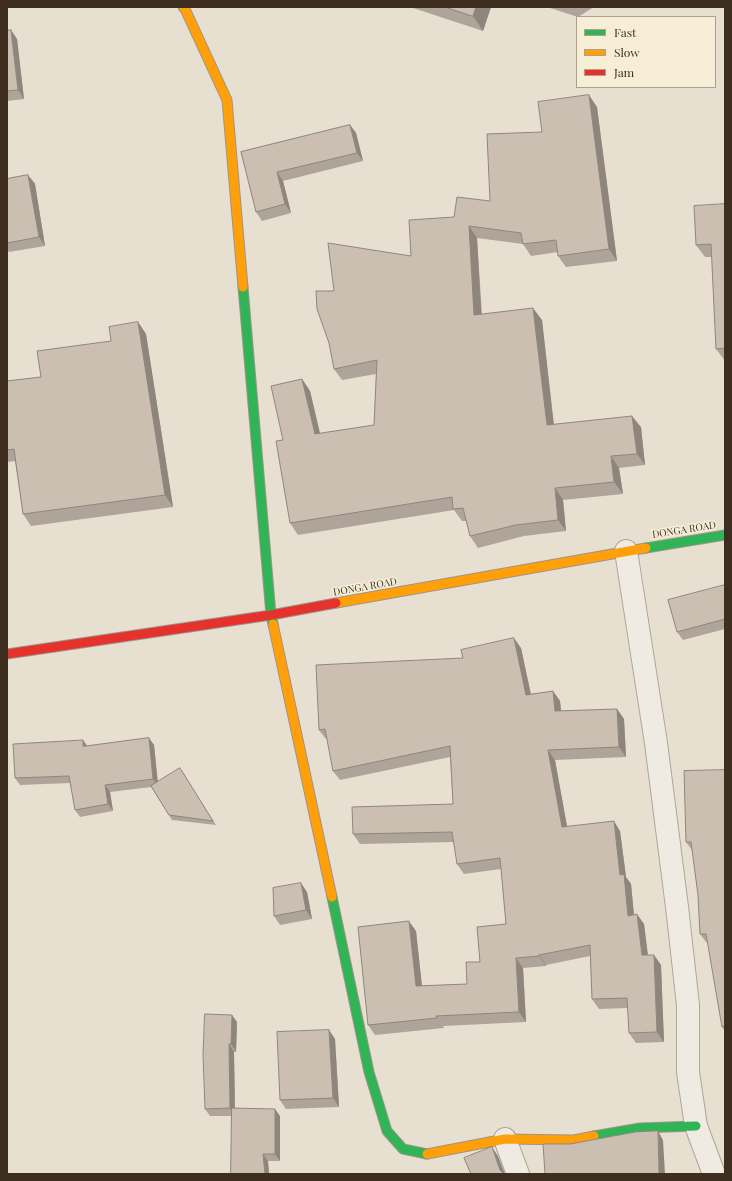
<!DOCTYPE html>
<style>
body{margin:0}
#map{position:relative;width:732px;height:1181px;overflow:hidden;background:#e7e0d1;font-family:"Playfair Display",serif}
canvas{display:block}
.frame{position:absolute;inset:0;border:8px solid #3d2e20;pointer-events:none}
.legend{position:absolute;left:576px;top:16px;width:140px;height:72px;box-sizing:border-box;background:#f7eed8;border:1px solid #ada18e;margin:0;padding:5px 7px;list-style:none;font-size:12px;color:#3d2e20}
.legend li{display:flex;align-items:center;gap:8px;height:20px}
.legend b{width:20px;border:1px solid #ada18e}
</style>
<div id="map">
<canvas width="732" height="1181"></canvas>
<div class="frame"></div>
<ul class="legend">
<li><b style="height:5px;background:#30b455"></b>Fast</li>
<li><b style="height:5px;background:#ff9f0a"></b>Slow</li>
<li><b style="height:5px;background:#e5322d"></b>Jam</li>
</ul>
</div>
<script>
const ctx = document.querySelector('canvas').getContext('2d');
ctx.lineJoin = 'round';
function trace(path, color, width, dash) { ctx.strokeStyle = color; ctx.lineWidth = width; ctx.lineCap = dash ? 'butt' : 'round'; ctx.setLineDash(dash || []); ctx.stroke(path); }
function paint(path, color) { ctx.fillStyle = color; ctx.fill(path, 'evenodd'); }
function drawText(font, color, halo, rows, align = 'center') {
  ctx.font = font + ' "Playfair Display",serif'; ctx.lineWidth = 3; ctx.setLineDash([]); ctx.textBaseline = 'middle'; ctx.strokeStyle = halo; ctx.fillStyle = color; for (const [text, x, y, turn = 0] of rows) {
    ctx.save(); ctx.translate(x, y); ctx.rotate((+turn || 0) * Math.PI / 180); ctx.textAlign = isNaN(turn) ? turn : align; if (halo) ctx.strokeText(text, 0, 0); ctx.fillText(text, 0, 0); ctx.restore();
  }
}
const street = new Path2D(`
 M626,551l30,192 21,164 11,98v67l8,54 18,48
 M505,1139l13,35`);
const fast = new Path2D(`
 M243,287l28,328 2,9
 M646,548l79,-13
 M332,897l37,175 18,59 16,18 24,5
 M594,1136l46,-8 56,-2`);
const slow = new Path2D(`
 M183,7l2,2 42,91 16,187
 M336,603l310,-55
 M273,624l59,273
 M427,1154l78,-15 69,1 20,-4`);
const jam = new Path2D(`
 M7,654l264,-39 65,-12`);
const wall = new Path2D(`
 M410,7h81l-8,24z
 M547,7h47l-16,10z
 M11,30l6,9 7,60 -17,2v-70z
 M597,107l20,154 -51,6 -8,-11v-4l-27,4 -8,-12 -46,-6 5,76 60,6 12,104 87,3 4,38 -26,3 4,26 -60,6 3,31 -42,5 -46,12 -8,-12 -4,-15h-4l-8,-11 -156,25 -8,-12 -7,-83 19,-61 8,12 10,43 54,-9 2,-51 -34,6 -8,-11v-78l77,-35 43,-39 36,-16 52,-69z
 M350,125l6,8 7,28 -80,20 8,32 -29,8 -6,-9 -15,-60z
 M28,175l7,9 10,62 -36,6 -2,-3v-70z
 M725,204v157l-9,-12 -4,-92h-7l-9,-12z
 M138,322l8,12 27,173 -142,19 -8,-12 -8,-53 -8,1v-81l34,-4 70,-36z
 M725,585v44l-42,11 -6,-8z
 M521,648l10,46 22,-3 7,10 1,10 56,-2 7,10 2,38 -71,3 12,67 53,4 6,46 5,7 3,31 10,9 4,31h6l7,10 3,77 -28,1 -7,-10 -1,-25 -29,1 -7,-10 -2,-43 -44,9v1l-23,2 3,54 -83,4 1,2 -69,7 -7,-10 48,-94 6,55 45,-2 13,-22 26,-38 -5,-55 -37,5 -7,-10 -3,-22 -94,2 -7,-10 100,-30 -3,-47 -110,23 -7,-9 -6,-32h-1l-7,-9 144,-72z
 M149,738l5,7 4,37 22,-14 36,57 -44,-5 -21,-33 -41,5 3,19 -33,6 -5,-7 -5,-27 -50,2 -5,-7 72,-32z
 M725,770v261l-3,-4 -14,-85h-2l-6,-8 -2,-39 -6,-45 -6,-8z
 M307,892l5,27 -32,6 -6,-9z
 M237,1022l-1,30h-2l1,56 45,8v45h-12l1,13h-38l1,-58h-22l-5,-7z
 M329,1030l6,9 4,68 -53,2 -6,-9z`);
const shadedWall = new Path2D(`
 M476,7h15l-8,24 -10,-15z
 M11,30l6,9 7,60 -6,-9z
 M589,95l8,12 20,154 -8,-12z
 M350,125l6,8 7,28 -6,-8z
 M277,172l6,9 8,32 -6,-9z
 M28,175l7,9 10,62 -6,-9z
 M469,226l8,12 5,89 -8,-12z
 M533,308l9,12 13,117 -8,-12z
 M138,322l8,12 27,173 -8,-12z
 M302,379l8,12 13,55 -8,-12z
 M632,416l9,11 4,38 -8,-11z
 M611,456l8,12 4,26 -9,-12z
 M555,488l8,12 3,31 -8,-11z
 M514,638l7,10 12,57 -7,-10z
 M553,691l7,10 2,20 -7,-10z
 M617,709l7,10 2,38 -7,-10z
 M149,738l5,7 4,41 -5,-7z
 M83,740l5,7 -5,-1z
 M548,750l7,10 14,77 -7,-10z
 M105,785l5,7 3,19 -5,-7z
 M614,821l6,10 6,46 5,7 4,42 -7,-10 -8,-41z
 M301,883l6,9 5,27 -6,-9z
 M637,914l7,10 5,41 -7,-10z
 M409,921l7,10 7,65 -7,-10z
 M539,955l7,10v1l-7,-10z
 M654,955l7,10 3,77 -7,-10z
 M516,958l7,10 3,54 -7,-10z
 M232,1015l5,7 -1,30 -5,-8z
 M329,1030l6,9 4,68 -6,-9z
 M229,1044l5,8 1,64 -5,-8z
 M275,1109l5,7v45l-5,-7z
 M658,1131l5,9 2,34h-6z
 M492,1147l6,9 7,18h-2l-3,-4z
 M263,1154l5,7 1,13h-4z`);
const building = new Path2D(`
 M445,7h31l-3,9z
 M11,30l7,60 -11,1v-60z
 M589,95l20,154 -51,7 -2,-16 -33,4 -2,-11 -52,-7 5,89 59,-7 14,117 85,-9 5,38 -26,2 3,26 -59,6 3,32 -42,5 -46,11 -7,-28 -10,1 -1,-12 -162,26 -14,-82 7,-1 -12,-54 31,-7 13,55 59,-9 3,-65 -43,9 -5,-26 -12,-34 -1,-18h18l-6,-48 83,13 -2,-36 45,-3 3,-20 33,4 -3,-67 55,-2 -4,-30z
 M350,125l7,28 -80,19 8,32 -29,8 -15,-60z
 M28,175l11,62 -32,6v-64z
 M725,204v144l-9,1 -5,-105 -15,1 -2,-39z
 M138,322l27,173 -142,19 -9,-65 -7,1v-69l34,-4 -4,-26 74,-10 -2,-14z
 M725,585v34l-48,13 -9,-32z
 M514,638l12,57 27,-4 2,20 62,-2 2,38 -71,3 14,77 52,-6 6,54 4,-1 4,42 9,-2 5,41h12l3,77 -28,1 -2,-35 -35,1 -2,-54 -51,10v1l-23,2 3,54 -83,4 1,2 -69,7 -10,-98 51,-6 7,65 51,-2 -1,-22h14l-3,-35 29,-3 -6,-66 -43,6 -5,-32 -99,2 -1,-27 101,-3 -3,-58 -117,25 -8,-42 -6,1 -3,-65 147,-7 -2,-8z
 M149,738l4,41 -48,6 3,19 -33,6 -6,-34 -54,2 -2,-34 70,-4v6z
 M180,768l33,53 -44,-6 -18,-29z
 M725,770v256l-3,1 -16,-93h-6l-2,-39 -7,-53h-5l-2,-71z
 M301,883l5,27 -32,6 -1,-28z
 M205,1014l27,1 -1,29h-2l1,64 -25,1 -2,-54z
 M329,1030l4,68 -53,2 -3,-68z
 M232,1108l43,1v45h-12l2,20h-34z
 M658,1131l1,43h-114l-2,-30h27l65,-12z
 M492,1147l8,23 4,4h-33l-7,-16z`);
const streetNames = [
 ["DONGA ROAD",684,530,-9],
 ["DONGA ROAD",365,587,-10]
];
trace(street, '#ada599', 24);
trace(fast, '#9c958a', 11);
trace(slow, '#9c958a', 11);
trace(jam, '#9c958a', 11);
trace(street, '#efebe3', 22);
trace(fast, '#30b455', 9);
trace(slow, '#ff9f0a', 9);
trace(jam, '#e5322d', 9);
paint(wall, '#afa499');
paint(shadedWall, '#8e867d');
paint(building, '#cbbfb2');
trace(building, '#8e867d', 1);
drawText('10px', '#3d2e20', '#f7eed8', streetNames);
</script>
